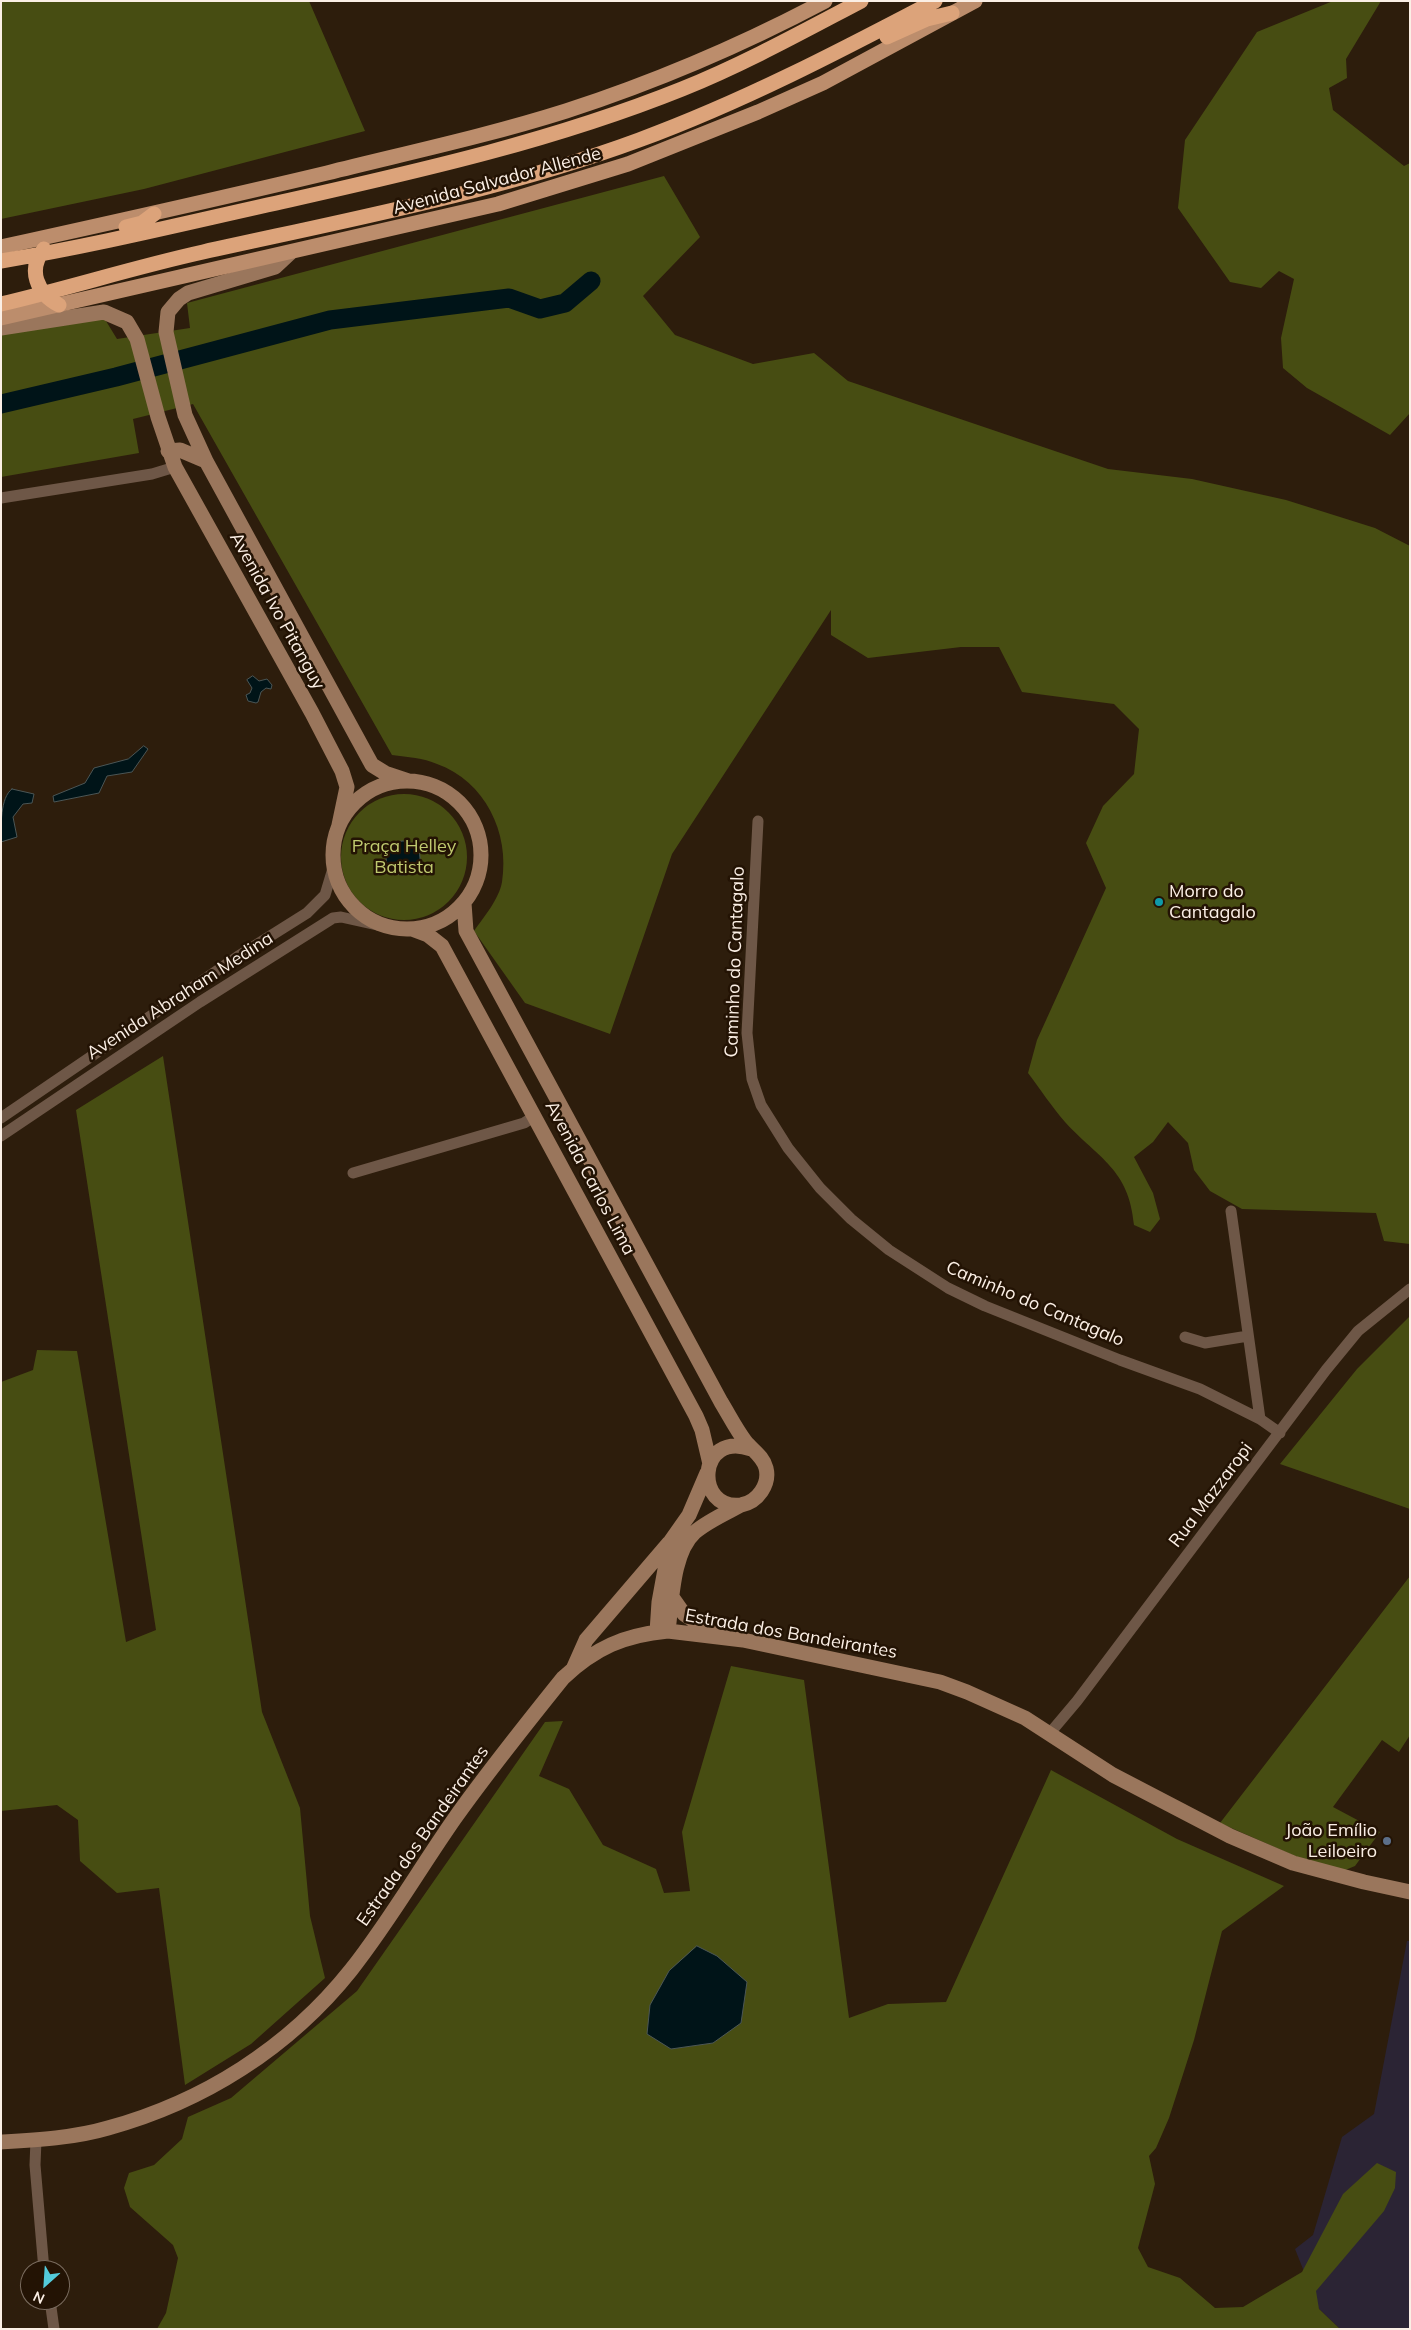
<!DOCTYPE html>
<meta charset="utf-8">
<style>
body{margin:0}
#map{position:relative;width:1411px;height:2330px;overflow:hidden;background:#2d1d0c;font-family:Mulish,sans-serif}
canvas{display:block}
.frame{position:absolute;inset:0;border:2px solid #fbefe5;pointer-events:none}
.north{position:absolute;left:20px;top:2260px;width:50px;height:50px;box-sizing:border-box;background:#231304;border:1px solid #796b5e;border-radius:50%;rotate:206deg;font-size:14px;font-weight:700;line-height:20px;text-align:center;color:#fbefe5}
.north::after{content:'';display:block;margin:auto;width:18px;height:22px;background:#53cbdb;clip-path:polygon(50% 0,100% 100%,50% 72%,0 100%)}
</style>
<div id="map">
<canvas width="1411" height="2330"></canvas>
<div class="frame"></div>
<div class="north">N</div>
</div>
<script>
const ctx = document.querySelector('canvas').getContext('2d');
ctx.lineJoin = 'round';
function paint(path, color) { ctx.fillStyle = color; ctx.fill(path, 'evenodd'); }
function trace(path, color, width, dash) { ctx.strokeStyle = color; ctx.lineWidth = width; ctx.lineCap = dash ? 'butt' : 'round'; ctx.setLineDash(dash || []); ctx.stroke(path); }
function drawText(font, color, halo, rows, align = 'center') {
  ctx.font = font + ' Mulish,sans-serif'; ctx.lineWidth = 5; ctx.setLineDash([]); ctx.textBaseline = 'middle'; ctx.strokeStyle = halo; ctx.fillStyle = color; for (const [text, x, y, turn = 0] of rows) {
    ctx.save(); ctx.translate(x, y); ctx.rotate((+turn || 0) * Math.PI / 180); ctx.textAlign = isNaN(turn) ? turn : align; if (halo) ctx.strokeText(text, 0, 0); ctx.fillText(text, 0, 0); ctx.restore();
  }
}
const industrial = new Path2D(`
 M1407,1941h3v388h-70l-21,-20 -24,-60 18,-14 29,-98 32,-23z`);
const green = new Path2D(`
 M1,1h308l56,130 -221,58 -143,30z
 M1333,1h48l-35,58 1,19 -18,10 4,22 71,56 6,-3v250l-20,22 -83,-47 -24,-20 -2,-30 13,-59 -15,-8 -18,17 -31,-6 -52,-74 7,-68 72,-108z
 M664,176l36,61 -57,59 32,39 78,29 61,-11 34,28 260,88 84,10 94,21 89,28 35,18v698l-26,-3 -8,-28 -134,-4 -32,-18 -16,-21 -6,-27 -20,-21 -15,20 -19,15 19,36 7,26 -10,13 -16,-7c-5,-56 -35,-66 -69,-103 -13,-15 -25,-33 -37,-49l9,-33 69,-152 -20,-45 17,-37 31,-32 5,-45 -25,-25 -92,-12 -23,-45h-38l-93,11 -37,-23v-25l-159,244 -62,180 -85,-31 -51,-72c10,-14 25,-32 28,-49 8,-49 -17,-101 -65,-118 -14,-6 -29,-7 -45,-9l-199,-351 -60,15 6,34 -138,24v-143l92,-19 13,6 11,18 73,-11 -3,-25z
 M341 857a63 63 0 1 1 126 0a63 63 0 1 1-126 0Z
 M163,1056l99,656 38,96 10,108 15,62 -74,66 -66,41 -26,-197 -42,5 -37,-32 -2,-41 -21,-15 -56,6v-429l32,-12 4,-20 40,1 49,291 30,-12 -80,-520z
 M1410,1316v193l-130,-45 77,-95z
 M1410,1576v159l-11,17 -17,-12 -49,67 47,25 -25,34 -12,5 -39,-11 -84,-37z
 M731,1666l73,14 45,338 39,-14 58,-2 105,-232 126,69 107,47 -62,45 -28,109 -25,78 -13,30 -7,8 6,28 -17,64 10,19 32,11 35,30 28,-1 59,-35 41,-78 34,-31 19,9 -1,16 -11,23 -68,80 3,18 21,20h-1183l9,-16 12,-55 -5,-13 -43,-38 -6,-19 5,-15 25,-8 28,-26 6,-22 43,-19 126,-107 188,-269 18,-1 -24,55 30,13 34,56 53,24 8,24 26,-2 -8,-59z`);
const water = new Path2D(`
 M253,676l6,5 8,-2 5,6 -1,4 -5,-1 -5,4 -3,10 -2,1 -8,-2 -2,-6 4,-2 2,-5 -5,-8z
 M144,746l4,3 -16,23 -25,4 -8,17 -45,9 -1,-6 32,-13 9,-15 34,-9z
 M12,789l22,5 -2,9 -9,1 -10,13 4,20 -16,5c0,-15 -1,-45 11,-53z
 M386 858a17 17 0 1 1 34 0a17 17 0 1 1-34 0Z
 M697,1946l20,10 30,26 -6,41 -28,20 -42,6 -24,-15 3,-29 19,-34z`);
const river = new Path2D(`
 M1,404l115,-27 214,-57 179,-22 31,11 25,-6 26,-22`);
const street = new Path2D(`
 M1,498l151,-24 23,-7
 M758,821l-11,212 5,46 9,26 27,43 32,40 31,31 38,31 59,38 37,18 135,54 80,29 60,30 20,14
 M1,1118l236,-161 70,-44 18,-18 9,-30
 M1,1136l199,-134 133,-84 8,-1 45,10
 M353,1173l171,-50 11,-7
 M1231,1211l29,208
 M1185,1337l20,6 43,-7
 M1050,1733l27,-32 249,-331 32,-39 52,-42
 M36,2140l-1,25 9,105
 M50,2300l4,29`);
const secondary = new Path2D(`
 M290,253l-15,14 -87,26 -9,6 -11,13 -2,20 19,83 21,46 166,304 13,8 24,8
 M1,328l103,-16 23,10 10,17 21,78 17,50 137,246 30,58 5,16 -8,38
 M168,451l12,-1 26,11
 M333 855a74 74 0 1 1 148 0a74 74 0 1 1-148 0Z
 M464,903l2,28 255,471c8,13 15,27 24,39 7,9 18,15 21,27 4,16 -8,34 -25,37 -47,6 -44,-75 10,-56
 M412,929l16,6 14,11 254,470 6,14 8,34
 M672,1597l12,17 30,20
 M668,1631c4,-30 4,-78 27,-99 13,-11 31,-19 46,-27
 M657,1632l2,-30 11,-60 19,-27 18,-42
 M574,1667l12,-27 83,-97
 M1,2142c35,-2 73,-4 107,-14 95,-26 181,-80 243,-158 38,-48 69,-102 104,-152 34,-48 71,-94 108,-140 32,-30 61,-43 105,-47l75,9 197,42 27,10 58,26 88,57 117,61 63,27 71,19 46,10`);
const primary = new Path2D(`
 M1,247c109,-24 217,-48 326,-74 80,-20 160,-37 239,-62 89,-29 176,-66 259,-110
 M1,318l497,-114 130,-40 130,-52 65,-29 152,-82`);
const highway = new Path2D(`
 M887,37l40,-18 25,-6
 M126,227l16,-4 12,-9
 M44,249c-17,21 -7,44 15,56
 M1,261c97,-16 193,-40 289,-61 133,-30 265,-60 392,-111 62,-25 120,-57 179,-88
 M1,304c68,-16 134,-37 202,-52 144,-32 298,-61 436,-112 103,-38 199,-88 296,-139`);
const markers = [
 [1159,902,5,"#0f9aa8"],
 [1387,1841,5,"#5c6f8a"]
];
const streetNames = [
 ["Avenida Salvador Allende",497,181,-15],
 ["Avenida Ivo Pitanguy",277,611,61],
 ["Caminho do Cantagalo",735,962,-88],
 ["Avenida Abraham Medina",180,996,-33],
 ["Avenida Carlos Lima",590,1178,62],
 ["Caminho do Cantagalo",1035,1304,23],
 ["Rua Mazzaropi",1211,1495,-53],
 ["Estrada dos Bandeirantes",791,1634,10],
 ["Estrada dos Bandeirantes",423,1836,-55]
];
const parkNames = [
 ["Praça Helley",404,847],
 ["Batista",404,868]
];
const poiNames = [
 ["Morro do",1169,892],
 ["Cantagalo",1169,913],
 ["João Emílio",1377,1831,"right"],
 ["Leiloeiro",1377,1852,"right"]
];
paint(industrial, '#2b2434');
paint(green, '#474d12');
paint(water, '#001418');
trace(water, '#4b5656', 1);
trace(river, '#001418', 19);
trace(street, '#6e5747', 11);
trace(secondary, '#9a765c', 15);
trace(primary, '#bc8d6c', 15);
trace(highway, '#dca37a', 15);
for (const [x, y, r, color] of markers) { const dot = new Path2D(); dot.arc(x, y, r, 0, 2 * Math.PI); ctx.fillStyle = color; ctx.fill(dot); trace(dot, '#231304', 2); }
drawText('18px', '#fbefe5', '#231304', streetNames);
drawText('18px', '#c0ca6f', '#231304', parkNames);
drawText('18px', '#fbefe5', '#231304', poiNames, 'left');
</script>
